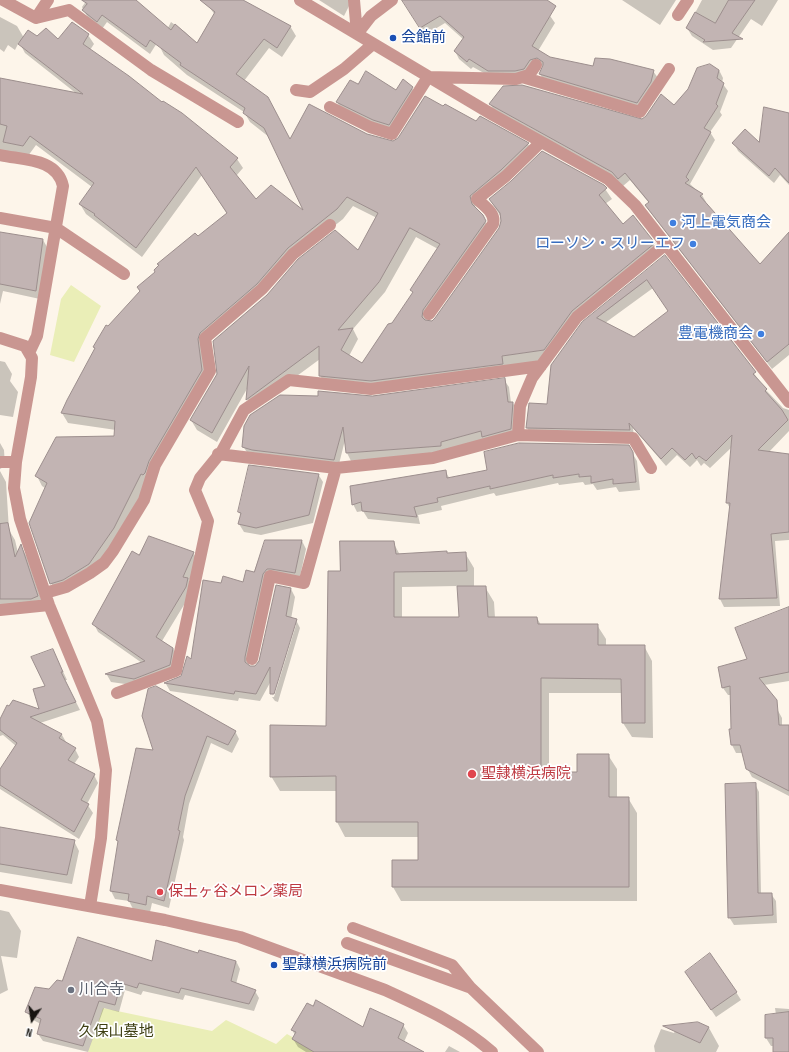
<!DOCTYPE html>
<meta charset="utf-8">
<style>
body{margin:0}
#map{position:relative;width:789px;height:1052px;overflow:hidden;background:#fdf5ea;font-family:"Sofia Sans Condensed",sans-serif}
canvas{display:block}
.north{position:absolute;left:12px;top:1000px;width:40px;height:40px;-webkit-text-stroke:3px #fff;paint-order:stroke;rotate:193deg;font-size:11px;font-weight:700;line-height:16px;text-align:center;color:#171511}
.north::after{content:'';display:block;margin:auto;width:14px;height:18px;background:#171511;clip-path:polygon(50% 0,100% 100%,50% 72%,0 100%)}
</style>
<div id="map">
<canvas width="789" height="1052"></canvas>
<div class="north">N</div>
</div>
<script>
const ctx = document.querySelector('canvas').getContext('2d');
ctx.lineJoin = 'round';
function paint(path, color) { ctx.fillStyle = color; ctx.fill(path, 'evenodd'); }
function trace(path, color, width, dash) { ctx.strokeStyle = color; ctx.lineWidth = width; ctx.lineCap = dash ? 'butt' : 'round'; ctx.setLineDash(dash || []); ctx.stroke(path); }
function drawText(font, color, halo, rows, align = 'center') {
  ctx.font = font + ' "Sofia Sans Condensed","Noto Sans JP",sans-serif'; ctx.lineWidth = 3.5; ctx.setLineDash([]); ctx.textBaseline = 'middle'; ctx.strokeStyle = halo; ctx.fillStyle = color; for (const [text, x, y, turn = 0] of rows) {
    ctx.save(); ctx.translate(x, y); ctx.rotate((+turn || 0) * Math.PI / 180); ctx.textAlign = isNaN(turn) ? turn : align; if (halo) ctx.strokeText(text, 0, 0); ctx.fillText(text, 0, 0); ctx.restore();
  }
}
const green = new Path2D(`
 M71,285l30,21 -27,56 -24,-7 11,-56z
 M103,1008l109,23 14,-11 50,24 11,-10 32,18h-231z`);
const shadow = new Path2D(`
 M87,0h40l33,38 -10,16 -43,-32 -5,7 -14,-11 -6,-11z
 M213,0h28l49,26 6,10 -14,21 -13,-9 -25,33 47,60 75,-6 27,7 83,-19 4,-6 48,27 6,10 -28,26 -31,26 13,20 -60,97 8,-4 64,-91 1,-11 -11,-17 113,-14 9,13 -7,5 18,21 10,-8 27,36 -82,68 -29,38 -172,32 -52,-6 -5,-10v-16l-68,50 -5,-10 1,-12 -31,55 -20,-12 -6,-10 167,-168 19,-34 -24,-12 -10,13 -49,39 -89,84 2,38 -112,194 -39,19 -5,-10 -6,-95 -3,-2 -5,-10 78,-39 1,-7 -48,-7 -6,-10 33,-64 -1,-2 14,-20 90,-89 29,-24 -25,-39 -60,82 -56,-43 -6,-10 12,-17 -56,-42 -8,11 -28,-4v-73l77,15 -52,-41 -6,-11 -4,8 -7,-5 -4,7 -4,-3v-32l17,9 7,12 13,-1 21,4 30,-6 6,9 -4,6 147,109 6,9 -7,8 20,24 50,13 -37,-76 -19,-15 -6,-10 -57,-37 -23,-20 -5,-10 12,-23 14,10 13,13 17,-30 -5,-7zM416,237l22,12 -26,41 2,3 -52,71 -13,-8 9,-17 -5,-10 32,-37z
 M319,0h33l-8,16z
 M409,0h130l16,23 -17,28 12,7 44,10 59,3 5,7 -17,33 -97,-29 -4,-8 4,-8 -2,-1 -8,3 -5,8 -36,2 -20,-11 -2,2 -12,-10 -4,-8 8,-12 -18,-16 -20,12 -16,-24z
 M622,0h54l-16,25z
 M702,0h76l-16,26 -11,-7 -20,29 -18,2 -21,-14 -5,-8z
 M719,70l4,8 -1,5 6,8 -8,21 2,3 -12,17 5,8 -25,44 12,11 4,7 -1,1 55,62 29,-14v104l-17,14 -121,-156 -5,-7 3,-3 -19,-23 -7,6 -128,-74 -5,-8 152,16 32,-14z
 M358,85l39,6 15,-3 5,7 -24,37 -52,-23 -4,-7z
 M789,114v71l-9,-10 -6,8 -36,-32 -4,-8 25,1z
 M0,233l43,7 4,7 -7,52 -37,-8 -3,13z
 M664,256l95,124 -19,16 24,-8 19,20 6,2v21l-21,22 21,2v85l-14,1 5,65 -56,1 -4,-8 11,-89 -4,-7 5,-56 -22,21 -6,-5 -3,3 -4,-6 -7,7 -13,-12 -11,11 -33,-38 1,10 -102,-3 -5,-7 21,-23 35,-82zM653,288l16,24 -35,26 -29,-15z
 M0,361l5,1 7,12 -2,7 8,11 -5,25 -13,-2z
 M504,380l5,7 2,16h2l4,8 -2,26 -70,16 -94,8 -4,-8 -2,-13 -7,28 -90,-14 -5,-8 129,-49z
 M0,443l4,7 1,16 -5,3z
 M628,446l9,15 3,29 -21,2 -3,-5 -19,3 -4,-6 -8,1 -2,-3 -24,3 -1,-2 -62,13 -2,-3 -53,13 1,4 -24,5 2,9 -52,-5 -5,-8 -6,1 -4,-8 92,-33 5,8z
 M0,471l6,11 3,48 6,10 3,13 3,-7 6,11 17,51 -44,2z
 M318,474l5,8 -10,41 -52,12 -17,-3 -5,-8 2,-8 -2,-4z
 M266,541h36l4,8 -7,32 -32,2 -18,83 5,1 6,-6 31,-72 4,8 -4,22 5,1 4,8 -22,74 -3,-1 -3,-4h2l22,-72h-2l-22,71 -1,-15 -11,20 -21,-3 -1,3 -68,-10 -4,-7 16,-7 10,-17 30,-76h22l10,-11z
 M393,542l7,13 46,-3 2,2 17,-1 9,15v19h11l9,15 1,16h42l4,7h56l9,14v7h38l8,15 1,77 -21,-1 -9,-14v-30h-74v80h29l30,-18 9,14v29h11l9,15v88h-236l-8,-14 26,-26v-24h-74l-8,-15v-31h-57l-9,-15 56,-49 14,-155zM458,586l2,32h-58v-31z
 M193,553l5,7 -9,21 3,5 -2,9 -28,46 11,7 4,8 -3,17 -35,13 -28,-4 -4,-7 35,-12 -44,-31 -4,-8 45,-67z
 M789,611v70l-25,4 18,33v8h7v70l-37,-19 -5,-9 -4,-15h-7l-4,-8 -2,-15 2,-1 -1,-34h-3l-5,-7z
 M53,650l14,30h-2l15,30 -40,13 22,12 4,7 9,7 4,8 -5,7 20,11 4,8 -11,21 6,9 -14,26 -79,-50v-18l16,-25 -13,-11 -3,1v-16l41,-9z
 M143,716l92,15 4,8 -7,14 -21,-10 -22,61 -6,33 1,3 -15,68 -17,-5 -2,9 -17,-3 -4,-8 -14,-2 -4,-8 8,-48 -2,-3 38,-89z
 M755,784l4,8 2,102h10l5,7 1,22 -43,2 -5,-8z
 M0,828l74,13 5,10 -7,33 -72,-12z
 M0,910l9,2 12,19 -4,27 -16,-2 7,34 -8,4z
 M199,955l37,6 4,8 -4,15 19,7 4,7 -5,13 -69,-16 -2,5 -40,-9 -2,4 -16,-5 -6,22 -15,-4 -16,44 -45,-11 -5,-7 3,-10 -10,-5 -4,-7 22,-22 13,-8 90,-20z
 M691,980l45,12 5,8 -25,17z
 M775,1008l14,1v43h-14l-1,-6h-3l-5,-8 10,-23z
 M698,1023l11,5 10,18 -3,6h-61l-1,-6 7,-17 13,4 4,-8z
 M403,1025l5,8 -4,9 18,10h-116l-8,-5 -5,-8 2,-4 -3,-5 71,-1z
 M449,1046l11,6h-15z`);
const building = new Path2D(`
 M82,0h54l35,30 4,-6 22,19 18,-31 -15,-12h43l48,26 -14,22 -13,-9 -28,35 32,23 22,42 19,-35 58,30 26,7 5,-3 27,-42 18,10 2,-2 31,17 4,-5 49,27 -28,27 -31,26 2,8 11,11 3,6 -63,89 -1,7 3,3 7,1 3,-3 64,-90 2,-7 -1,-8 -11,-14 22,-18 31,-30 62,34 3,3 -8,7 24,29 10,-9 22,28 -83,68 -28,39 -42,6 1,8 -132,17 -52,-5v-30l-73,54 3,-34 -37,67 -22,-13 27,-46 -4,-33 54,-46 31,-36 37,-29 23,20 20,-37 -31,-16 -10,12 -49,39 -31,36 -57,49 -2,6 4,31 -53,91 -4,12 -2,2 -2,-1 -27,54 -25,36 -26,16 -13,4 -21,-61 18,-40 -12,-7 21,-39 58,-1 1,-15 -54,-8 6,-13 28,-52 -2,-1 13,-22 2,1 32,-35 -3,-4 18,-15 -1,-2 5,-5 -2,-1 38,-31 3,3 29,-23 -31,-46 -60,81 -42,-33 1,-1 -16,-10 15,-21 -64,-47 -7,10 -20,-4 4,-16 -7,-2v-46l83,16 -65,-50 10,-14 9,6 9,-8 12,11 14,-17 17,12 -6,10 46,32 33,26 1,-1 19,12 56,45 -8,9 26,32 15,-14 32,25 -39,-82 -21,-15 2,-5 -65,-43 1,-2 -31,-23 -4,7 -44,-32 -5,7 -15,-12 5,-6zM410,228l30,16 -30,46 3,2 -21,31 -4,1 -26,39 -21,-13 12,-22 -15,2 41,-48z
 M402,0h145l9,6 -24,40 18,11 43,9 2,-8 15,1 44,11 -3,12 -14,21 -98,-29 4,-9v-3l-6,-4 -7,2 -6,9 -9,2h-27l-19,-12 -2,3 -13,-11 10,-14 -24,-21 -20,12z
 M729,0h26l-23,33 11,6 -40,3 2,-2 -19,-12 9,-16 20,11z
 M710,64l9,6 -2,8 7,5 -8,21 2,2 -14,22 7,4 -25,45 3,3 -4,3 18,11 -3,2 60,68 29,-32v112l-22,18 -122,-157 4,-3 -24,-29 -7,6 -6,-7 -123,-68 14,-18 19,-1 120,34 4,-3 15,-22 13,11 14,-16 9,-21z
 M366,71l30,19 7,-11 10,8 -24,38 -16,-5 -37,-18 14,-22 8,4z
 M764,107l25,6v70l-14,-15 -6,8 -37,-33 13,-14 14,13z
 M0,232l43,7 -7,52 -36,-7z
 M665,255l91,117 -3,2 14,15 -2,2 17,19 6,10 -30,30 31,4v78l-18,2 6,64 -58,1 11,-96h-4l6,-68 -26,26 -7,-5 -3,3 -4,-6 -7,7 -13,-12 -11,11 -32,-36 1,7 -104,-2 3,-25 18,1 4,-39 31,-43zM647,280l21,31 -34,26 -37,-19z
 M505,378l3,24h5l-2,27 -29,8 -1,-6 -40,11v4l-95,7 -3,-26 -9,33 -82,-10 -10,-3 2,-21 6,-11 30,-20 38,1v-5l54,5z
 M519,443l110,2 4,7 3,30 -23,2v-5l-22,4v-7l-12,1v-3l-26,4v-3l-63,14v-3l-53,12 1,4 -24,5 3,10 -55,-6 -1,-9 -9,3 -2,-19 96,-16 1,8 40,-8 -3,-18z
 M249,465l70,9 -10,41 -53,13 -18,-4 3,-11 -3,-1z
 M8,523l7,34 6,-13 17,52 -7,3h-31v-75z
 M149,536l45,16 -11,25 5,1 -2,9 -30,50 17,11 -3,17 -36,14 -29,-5 40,-13 -53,-37 40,-73 7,4z
 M265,540h37l-7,33 -24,-4h-4l-4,5 -18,83v5l5,4h5l4,-5 17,-76 15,3 -5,28 11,3 -23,75h-4v-27l-14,27 -21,-3 -1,3 -70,-11 17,-7 6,-20 4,3 12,-79 18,3 2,-7 20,6 3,-12 8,2z
 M340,541h54l2,13 51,-3v2l19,-1 1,19 -73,1v45h65l-2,-31h29l2,31h49l1,7h60v21h47v78h-23l-1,-44 -80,-1v94h36v-18h32v43h20v90h-237v-27h26v-38h-82v-46l-66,1v-52l56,1 2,-155h12z
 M789,607v65l-30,6 18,22 2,25h10v66l-43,-22 -6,-24h-9l-2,-16h2l-1,-43 -8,2 -4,-21 29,-8 -12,-31z
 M53,649l10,23h-2l15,30 -46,15 32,17 -3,4 17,10 -8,12 27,14 -14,26 8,4 -15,28 -74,-47v-16l17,-26 -17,-13v-11l7,-14 2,1 4,-6 26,9 -6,-20 12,-3 -14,-29z
 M156,686l80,45 -8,14 -21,-9 -22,60 -7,34 2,1 -16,70 -17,-5 -1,9 -18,-4 1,-7 -19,-3 8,-50 -2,-1 20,-92 17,2 -11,-34 6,-27z
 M756,783l2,110h14l1,22 -45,3 -3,-134z
 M0,827l75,13 -8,35 -67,-11z
 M78,937l74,24 4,-21 42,13 1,-3 37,11 -5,20 25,9 -7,14 -68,-16 -2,5 -40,-10 -2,5 -16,-5 -6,22 -16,-4 -16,45 -46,-12 4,-15 -16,-7 10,-25 14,2 8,-9 5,1z
 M710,953l27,39 -26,18 -26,-38z
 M316,1000l47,27 7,-19 26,12 8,4 -6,14 26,14h-110l-22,-13 4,-7 -5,-2 16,-27 6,3z
 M789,1012v40h-16v-14h-8v-23z
 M698,1022l11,5 -9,16 -37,-17z`);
const minor = new Path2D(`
 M3,0l33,18 33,-8 82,60 87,52
 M300,0l193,115 115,64 27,26 154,197
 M354,0l3,34
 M678,15l10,-15
 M36,18l12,-18
 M357,34l14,-18 21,-16
 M522,77l118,35 29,-43
 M296,90l14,2 34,-23 29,-25
 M330,107l40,20 22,7 36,-57 88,2 13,-4 7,-10
 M0,155c23,5 57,3 63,31l-26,150 -8,17
 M0,218l56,10 68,46
 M429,314l64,-90c3,-11 -9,-18 -16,-25l29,-23 35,-34
 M0,338l25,8 7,12 -1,19 -15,85 -2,26 6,31 29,86 48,116 9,49 -5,68 -11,68
 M518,435l2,-29 12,-28 45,-61 89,-73
 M218,454l118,14 97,-10 85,-23 115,3 18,30
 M0,462h16
 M45,593l21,-6 24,-14 14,-10 9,-12 31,-51 11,-35 55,-94 -5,-33 57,-49 31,-35 37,-29
 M0,610l49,-5
 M252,659l18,-83 34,7 32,-115
 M117,693l59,-22 32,-150 -13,-31 5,-12 22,-27 22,-41 45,-30 82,9 170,-23
 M0,890l165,30 75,17 145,53c37,17 76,34 107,62
 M353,928l99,37 18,22 68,65
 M347,943l122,44`);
const markers = [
 [393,38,4,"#1a4fb4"],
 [673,223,4,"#3f7fe0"],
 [693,244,4,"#3f7fe0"],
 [761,334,4,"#3f7fe0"],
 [472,774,5,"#e0444e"],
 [160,892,4,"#e0444e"],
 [274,965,4,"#1a4fb4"],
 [71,990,4,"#6b7280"]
];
const transitNames = [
 ["会館前",401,38],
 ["聖隷横浜病院前",282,965]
];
const shopNames = [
 ["河上電気商会",681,223,"left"],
 ["ローソン・スリーエフ",685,244],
 ["豊電機商会",753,334]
];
const healthNames = [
 ["聖隷横浜病院",481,774],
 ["保土ヶ谷メロン薬局",168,892]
];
const worshipNames = [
 ["川合寺",79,990]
];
const parkNames = [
 ["久保山墓地",116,1032]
];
paint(green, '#eaeeb7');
paint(shadow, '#0003');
paint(building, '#c2b4b3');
trace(building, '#9c8e8d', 1);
trace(minor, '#c99691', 12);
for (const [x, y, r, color] of markers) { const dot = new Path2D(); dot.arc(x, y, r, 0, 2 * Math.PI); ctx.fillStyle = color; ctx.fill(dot); trace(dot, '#fff', 1.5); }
drawText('15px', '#164399', '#fff', transitNames, 'left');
drawText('15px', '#366cbe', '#fff', shopNames, 'right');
drawText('15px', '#be3a42', '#fff', healthNames, 'left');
drawText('15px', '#5b616d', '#fff', worshipNames, 'left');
drawText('15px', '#3e3f12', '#fff', parkNames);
</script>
